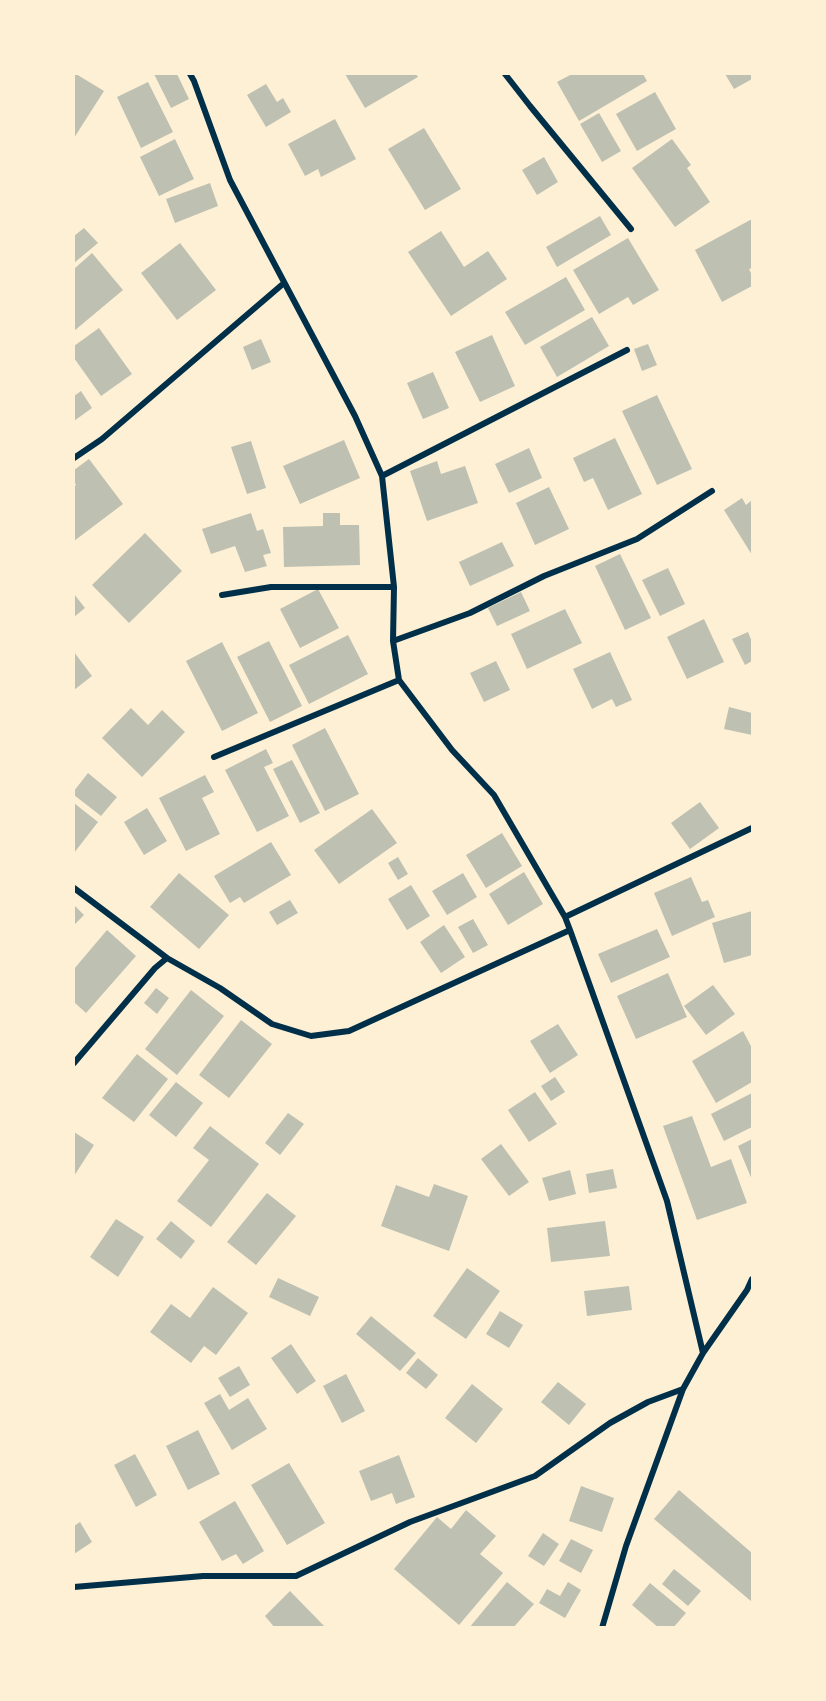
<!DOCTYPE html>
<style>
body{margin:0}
#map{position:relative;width:826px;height:1701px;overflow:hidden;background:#fdf0d5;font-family:Literata,serif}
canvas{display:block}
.frame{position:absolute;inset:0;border:75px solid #fdf0d5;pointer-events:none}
</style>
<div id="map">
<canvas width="826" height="1701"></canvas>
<div class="frame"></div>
</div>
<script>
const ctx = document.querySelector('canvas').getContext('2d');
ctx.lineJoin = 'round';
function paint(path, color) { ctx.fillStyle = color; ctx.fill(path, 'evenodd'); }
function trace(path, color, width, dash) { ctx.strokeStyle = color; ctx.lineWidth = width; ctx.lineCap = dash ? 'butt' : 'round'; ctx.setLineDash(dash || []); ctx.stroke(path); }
const building = new Path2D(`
 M74,74h2l28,17 -30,47z
 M154,74h23l12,25 -18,9z
 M345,74h71l2,3 -53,31z
 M572,74h71l4,7 -68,40 -22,-39z
 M725,74h27v5l-18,10z
 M148,82l25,50 -32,16 -24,-51z
 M266,84l11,18 6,-4 8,14 -25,15 -19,-32z
 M655,92l21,37 -39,22 -21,-37z
 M599,113l22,38 -19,11 -22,-38z
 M335,119l21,40 -35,18 -3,-8 -13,7 -17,-32z
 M424,128l37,61 -36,21 -37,-61z
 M175,139l19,40 -35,17 -19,-39z
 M672,139l19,26 -4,3 23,34 -35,25 -43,-59z
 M544,157l14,25 -21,13 -15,-25z
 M210,183l8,23 -43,17 -9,-24z
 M600,216l11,19 -54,32 -11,-20z
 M752,219v49l-3,1 3,6v11l-30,16 -27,-52z
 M84,228l14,15 -24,20v-27z
 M441,231l23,36 24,-16 19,28 -56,37 -43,-64z
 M628,238l31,52 -26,15 -5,-8 -29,17 -26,-44z
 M180,243l36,47 -39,30 -36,-47z
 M92,253l31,37 -49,41v-62z
 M566,277l19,33 -60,35 -20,-33z
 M592,317l17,29 -52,31 -17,-30z
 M99,328l33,46 -31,22 -27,-38v-12z
 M492,335l23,51 -35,16 -25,-50z
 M261,339l10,23 -19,8 -9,-23z
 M648,344l9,21 -15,6 -8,-22z
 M433,372l16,36 -26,11 -16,-36z
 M81,391l11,17 -18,13v-25z
 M657,395l35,74 -35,16 -35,-74z
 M615,438l27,56 -34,16 -15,-32 -9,4 -11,-24z
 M344,440l16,38 -60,26 -17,-38z
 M251,441l15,47 -19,6 -16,-47z
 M529,448l13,30 -33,15 -14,-29z
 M89,459l34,45 -49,37v-54l2,-2 -2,-4v-11z
 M437,461l4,13 24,-8 13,37 -51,18 -17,-50z
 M549,487l20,42 -34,16 -19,-42z
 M742,498l4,7 6,-5v55l-28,-45z
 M251,513l6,18 6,-2 8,24 -8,2 4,11 -22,6 -10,-26 -24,8 -9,-25z
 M323,513h17v12h19l1,40 -76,2 -1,-40 40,-1z
 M145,533l37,38 -53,52 -37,-38z
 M502,542l12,24 -44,20 -11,-24z
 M620,554l31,64 -26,12 -30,-64z
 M668,568l17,36 -25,12 -18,-36z
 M318,589l21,39 -39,20 -20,-39z
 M521,592l9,19 -33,15 -9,-18z
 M74,594l11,14 -11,9z
 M565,609l17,34 -55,26 -16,-35z
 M704,619l20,43 -37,17 -20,-42z
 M748,632l4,10v19l-7,4 -13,-26z
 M348,635l20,39 -59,30 -20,-39z
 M269,641l33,65 -32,16 -33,-65z
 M222,642l36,71 -36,18 -36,-70z
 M74,652l18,24 -18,14z
 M610,652l22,48 -16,7 -4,-8 -20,10 -19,-40z
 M496,661l14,29 -26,12 -14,-29z
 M729,707l23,6v22l-28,-6z
 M131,708l17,17 14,-15 23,22 -43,45 -40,-39z
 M325,728l34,66 -34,17 -33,-66z
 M266,749l7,14 -9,4 25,49 -32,16 -32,-62z
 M292,760l28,53 -20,10 -27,-54z
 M88,773l29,24 -16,19 -27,-21v-4z
 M205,775l9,17 -12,6 18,36 -34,17 -27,-53z
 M700,802l19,26 -29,21 -19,-26z
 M74,803l24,19 -24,31z
 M147,808l20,33 -23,14 -20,-33z
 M372,809l25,34 -58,41 -25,-34z
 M502,833l20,33 -36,22 -20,-33z
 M271,842l20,33 -47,28 -4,-6 -10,6 -16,-27z
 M398,857l10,17 -10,6 -10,-17z
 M524,872l19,32 -35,21 -19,-31z
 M179,873l50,42 -30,34 -49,-42z
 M463,873l14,24 -30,18 -15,-24z
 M691,877l11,25 6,-2 7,17 -43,19 -18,-43z
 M411,885l19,31 -23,14 -19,-31z
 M290,900l8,13 -21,12 -8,-13z
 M74,905l10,10 -10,10z
 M752,911v44l-28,8 -12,-40z
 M473,919l15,26 -15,8 -15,-26z
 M444,925l21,32 -24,16 -21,-31z
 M657,929l13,28 -59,26 -13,-29z
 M107,930l29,26 -50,57 -12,-11v-33z
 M668,973l19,44 -51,22 -19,-43z
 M713,985l22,29 -29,21 -22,-29z
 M156,988l13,10 -12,16 -13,-11z
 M191,990l33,26 -47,59 -32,-26z
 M241,1020l31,24 -43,54 -30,-23z
 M558,1024l20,31 -28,18 -20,-32z
 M743,1031l9,17v34l-36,21 -24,-42z
 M137,1054l31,25 -34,43 -32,-24z
 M555,1077l10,15 -14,9 -10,-15z
 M176,1082l27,21 -27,34 -27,-22z
 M535,1092l22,32 -28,18 -21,-32z
 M752,1093v34l-28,14 -13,-27z
 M288,1113l16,11 -24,31 -15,-12z
 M692,1116l19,51 20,-8 16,44 -50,17 -34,-94z
 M210,1126l49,38 -48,63 -34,-26 32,-41 -16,-12z
 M74,1132l20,13 -20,31z
 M752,1139v41l-14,-34z
 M501,1144l28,38 -20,14 -28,-37z
 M613,1169l4,19 -28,5 -3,-19z
 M570,1170l6,24 -27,7 -7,-23z
 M434,1184l34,12 -19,55 -68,-25 15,-41 33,12z
 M267,1193l29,23 -40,49 -29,-23z
 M116,1219l28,18 -26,40 -28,-20z
 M171,1221l24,20 -14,18 -25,-20z
 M605,1221l5,35 -59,6 -4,-34z
 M467,1268l33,23 -34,48 -33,-23z
 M278,1278l41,19 -9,19 -41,-19z
 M629,1286l3,24 -45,6 -3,-25z
 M213,1287l35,26 -32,42 -12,-9 -13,17 -41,-31 21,-28 19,14z
 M500,1311l23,14 -14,23 -23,-14z
 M371,1316l45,37 -16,18 -44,-37z
 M291,1344l25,37 -19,13 -26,-36z
 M418,1358l20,17 -12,14 -20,-16z
 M239,1366l11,19 -20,12 -12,-19z
 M346,1374l19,37 -23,12 -19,-37z
 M558,1382l28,22 -17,21 -28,-23z
 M472,1384l31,25 -27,34 -31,-25z
 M220,1394l9,16 19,-12 19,31 -35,21 -28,-47z
 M198,1430l22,44 -32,16 -22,-44z
 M135,1454l22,41 -21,12 -22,-42z
 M399,1455l16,42 -19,7 -4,-11 -21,8 -12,-30z
 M289,1463l36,60 -38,22 -36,-60z
 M581,1486l33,12 -12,34 -33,-11z
 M679,1490l73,63v49l-98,-83z
 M235,1501l29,50 -21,13 -7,-10 -14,7 -23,-39z
 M466,1510l30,26 -16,18 23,19 -44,52 -65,-56 43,-52 14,12z
 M80,1522l12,20 -18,12v-28z
 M543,1533l16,11 -15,22 -16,-10z
 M571,1539l22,11 -12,23 -22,-12z
 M674,1569l27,22 -13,15 -26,-22z
 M507,1582l27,22 -21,24h-44z
 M568,1582l13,8 -16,28 -26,-15 8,-14 13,7z
 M650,1583l36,30 -13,15h-14l-27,-23z
 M290,1591l36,37h-51l-10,-12z`);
const minor = new Path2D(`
 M190,74l4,7 36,99 125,236 27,60 12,111 -1,54 6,39 53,70 42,45 71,122 5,13 97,271 36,152
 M505,74l25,32 101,123
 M74,458l28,-19 182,-156
 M382,476l245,-126
 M222,595l49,-8h123
 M393,641l77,-28 74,-37 93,-37 75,-48
 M214,757l185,-77
 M74,888l93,70
 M565,917l187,-89
 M74,1063l81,-95 12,-10 53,30 52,36 39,12 38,-5 221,-101
 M74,1587l129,-11h93l114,-54 125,-46 75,-53 38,-21 35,-13
 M602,1628l24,-82 57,-157 20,-36 44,-63 5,-11`);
paint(building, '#bec0b2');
trace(minor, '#003049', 6);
</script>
